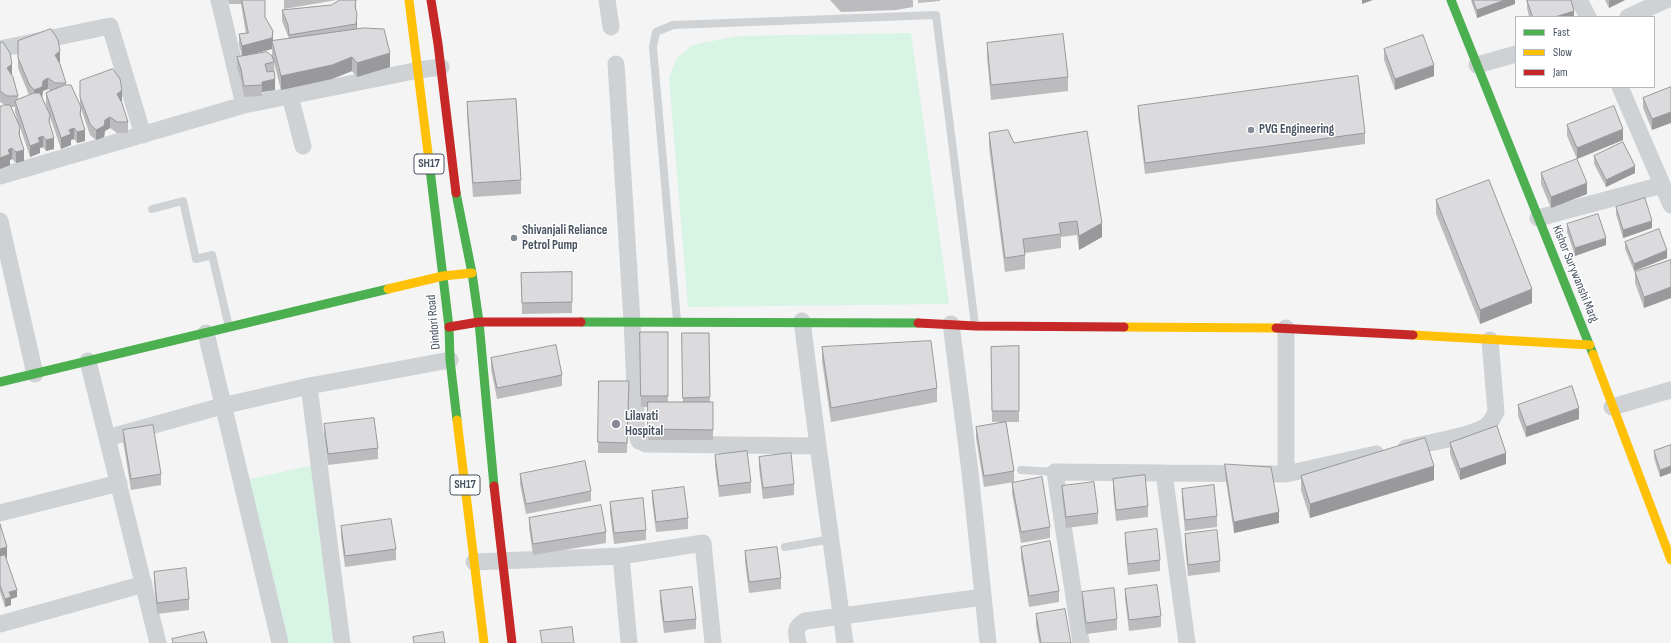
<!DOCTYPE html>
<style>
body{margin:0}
#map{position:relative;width:1671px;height:643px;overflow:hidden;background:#f4f4f4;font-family:"Sofia Sans Condensed",sans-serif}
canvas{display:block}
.legend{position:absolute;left:1515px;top:16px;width:140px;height:72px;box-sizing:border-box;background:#fff;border:1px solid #b6bac0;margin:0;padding:5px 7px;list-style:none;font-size:12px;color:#485362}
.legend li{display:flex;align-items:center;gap:8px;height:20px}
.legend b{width:20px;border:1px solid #b6bac0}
</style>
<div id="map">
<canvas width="1671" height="643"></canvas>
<ul class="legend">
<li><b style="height:5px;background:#4caf50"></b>Fast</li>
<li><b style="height:5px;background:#ffc107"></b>Slow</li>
<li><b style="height:5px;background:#c62828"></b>Jam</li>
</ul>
</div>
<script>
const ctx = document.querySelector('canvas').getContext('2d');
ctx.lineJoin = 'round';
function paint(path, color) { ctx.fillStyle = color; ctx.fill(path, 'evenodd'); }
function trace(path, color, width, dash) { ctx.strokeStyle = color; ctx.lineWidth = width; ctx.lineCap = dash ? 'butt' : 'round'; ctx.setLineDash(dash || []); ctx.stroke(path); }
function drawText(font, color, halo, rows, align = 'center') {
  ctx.font = font + ' "Sofia Sans Condensed",sans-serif'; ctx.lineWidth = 3; ctx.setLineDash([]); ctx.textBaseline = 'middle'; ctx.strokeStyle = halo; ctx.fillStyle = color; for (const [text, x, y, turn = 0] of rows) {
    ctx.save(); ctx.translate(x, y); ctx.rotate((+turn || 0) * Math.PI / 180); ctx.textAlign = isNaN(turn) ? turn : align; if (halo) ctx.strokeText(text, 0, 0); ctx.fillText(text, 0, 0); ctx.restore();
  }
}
const green = new Path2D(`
 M911,33l38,271 -261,3 -19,-229 7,-19 16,-14 46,-9z
 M309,466h4l25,177h-54l-37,-160 3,-4z`);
const lane = new Path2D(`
 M152,209l31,-8 13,58 16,-4 17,72
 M677,321l-24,-274 3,-15 17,-7 263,-10 39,310
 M1021,470l34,2
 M785,547l47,-8`);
const street = new Path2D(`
 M219,0l25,105
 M607,0l4,27
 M1579,0l9,17
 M1628,17l38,-17
 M0,49l110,-23 33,109
 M616,64l16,257 5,113 2,7 7,3 172,2 27,197
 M1477,65l39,-11
 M1620,87l51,118
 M290,96l13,50
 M0,176l244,-71 175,-35 22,-3
 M1538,218l124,-33
 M0,221l35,153
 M802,321l16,125
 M951,324l19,148 18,171
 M206,333l74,310
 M88,361l70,282
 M309,386l33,257
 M1612,407l59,-17
 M107,438l115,-32 87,-20 141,-26
 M1406,448c19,-5 63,-11 79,-21 6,-4 8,-9 11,-15l-6,-72
 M1164,473l122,1v-146
 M1286,474l90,-20
 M0,513l119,-30
 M621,556l8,87
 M474,562l147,-6 82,-13 10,100
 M0,624l144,-40
 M798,643c-2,-11 -4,-15 7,-22l178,-24
 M1081,643l-26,-171 109,1 23,170`);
const fast = new Path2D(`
 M1451,0l142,354
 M429,161l20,166 1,33 7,60
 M456,193l16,80 7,49 15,164
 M581,322l337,1
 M0,382l388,-93`);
const slow = new Path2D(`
 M409,0l20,161
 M388,289l55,-13 29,-3
 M1124,327l152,1
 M1413,335l177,10
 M1593,354l78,206
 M457,420l27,223`);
const jam = new Path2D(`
 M431,0l7,44 18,149
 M918,323l58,3 148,1
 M449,327l30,-5h102
 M1276,328l137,7
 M494,486l18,157`);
const wall = new Path2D(`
 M228,0h37v17l8,24 16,-2 -1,-3 -6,-15v-11l49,-5 25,-5v10l1,15v4l33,38 -33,10 -5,-6 -20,8 -51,11 -7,-27 1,27 -13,2v4l-18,1 -3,-17 -4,-12v-11l5,-1 -3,-11v-11h7l-5,-30h-12zM272,49v6h-24z
 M284,0h53l-53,9z
 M830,0h83v7l-17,3 -55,2z
 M918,0h22v1l-22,2z
 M1471,0h44v4l-38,14z
 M1527,0h44l3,17h-45l-2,-9z
 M1605,0h20l-16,8z
 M18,41l42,21h-1l7,21v2l14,21v-25l42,20h-1l7,21v11h-11l-7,-5 -5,3 -1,6 -8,3 -6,-5 -9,-26v7l4,25 -8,2 -3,-4 -3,1v5l-10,4 -11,-32v7l4,25 -8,2 -3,-4 -3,1v5l-10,4 -10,-30v9l4,25 -8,2 -4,-4 -2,1v5l-10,4v-62l5,-2 -5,-3v-59l12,32h-1l7,21v4l11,-5 -11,-27zM48,89l3,2 -5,2v11l2,6 -6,-13 1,-6zM11,107h4v5l4,14z
 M987,43l81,34v14l-77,9 -4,-43z
 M1384,49l50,27 -39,14 -11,-30z
 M1671,87l-19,43 -9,-22v-10z
 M467,102l54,78v14l-48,3 -6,-81z
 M1138,106l227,27v11l-220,30 -7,-57z
 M1567,125l56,15 -46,19 -10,-23z
 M989,133l25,10 88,94 -23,13 -2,-15 -16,2v11l-36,5v16l-20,3 -16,-125z
 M1594,156l41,17 -29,14 -12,-23z
 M1541,173l46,21 -36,14 -10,-24z
 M1436,200l96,103 -52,21 -44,-110z
 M1616,207l36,21 -29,10 -7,-24z
 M1567,224l39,21 -31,11 -8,-24z
 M1625,242l42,16 -33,13 -9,-22z
 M1671,260l-27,48 -9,-25v-11z
 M572,272v41l-50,1 -1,-41z
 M640,332h28v70h15l-1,-69h27l1,69h3v38h-65v-33h-7z
 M1019,346v76h-13l8,49v11l-30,5 -8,-49v-11l29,-5h-13l-1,-75z
 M822,347l115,41v14l-106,20 -9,-61z
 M491,358l71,17v11l-65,13 -6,-30z
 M629,392l-2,61h-29v-11z
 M1518,405l61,14 -53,18 -8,-21z
 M324,424l54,24v11l-50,6 -4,-30z
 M123,430l38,44v11l-30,5 -8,-49z
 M1450,443l56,21 -46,16 -10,-26z
 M1671,445l-11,32 -6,-19v-7z
 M715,455l36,27v11l-32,4 -4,-31z
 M759,457l35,27v11l-31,4 -4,-31z
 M1225,464l54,59 -45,10 -9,-58z
 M520,474l71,17v10l-65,13 -6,-30z
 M1301,476l133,4 -124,38 -9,-28z
 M1113,479l35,27v11l-32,4 -3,-31z
 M1012,483l38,44v11l-29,5 -9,-50z
 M1062,486l36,27v11l-32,4 -4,-32z
 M1182,489l35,27v11l-32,4 -3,-31z
 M652,491l36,27v11l-32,3 -4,-31z
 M610,502l36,28v10l-32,4 -4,-31z
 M529,518l77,14v11l-73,12 -4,-27z
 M0,524l7,34h-1l11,39 -6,2v6l-6,2 -5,-15z
 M341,526l55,23v11l-51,7 -4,-30z
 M1125,533l35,27v11l-32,4 -3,-31z
 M1185,534l35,27v11l-32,4 -3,-31z
 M1021,547l38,44v11l-30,5 -8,-49z
 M745,551l36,27v11l-32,4 -4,-31z
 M154,572l35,27v11l-32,4 -3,-31z
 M1125,589l36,27v11l-32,4 -4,-32z
 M660,591l36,28v10l-32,4 -4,-31z
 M1082,592l35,27v11l-31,4 -4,-31z
 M1036,614l35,29h-32l-3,-18z`);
const shadedWall = new Path2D(`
 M356,0v8l-1,8v-10z
 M1362,0h11l-11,4z
 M1505,0h10v4l-38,14v-8z
 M1609,0h16l-16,8z
 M1574,11v6h-19z
 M357,14v11l-1,9v-10z
 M273,31v11l-1,-1v8l-30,8v-11z
 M60,51v11l-5,3v-10z
 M390,53v14l-33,10v-14z
 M352,57v14l-20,8 -51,11v-14z
 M12,64v11l-5,3v-10z
 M1434,65v11l-39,14v-11z
 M48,78v11l-5,2 -1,7 -8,3v-11l9,-9z
 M275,79v11l-13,2v4v-14z
 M122,90v11l-5,4v-11z
 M1671,112v11l-19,7v-11z
 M110,117v11l-5,3 -1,6 -8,3v-10l9,-10z
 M74,128v11l-3,1v5l-10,4v-11l8,-8z
 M1623,129v11l-46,19v-11z
 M85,130v11l-8,2v-11z
 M43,136v11l-3,1v5l-10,4v-11l8,-8z
 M54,138v11l-8,2v-11z
 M12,148v11l-2,1v5l-10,4v-11l8,-8z
 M24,150v11l-8,2v-11z
 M1635,166v7l-29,14v-7z
 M1587,183v11l-36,14v-11z
 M1652,221v7l-29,10v-8z
 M1102,223v14l-23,13v-14z
 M1606,238v7l-31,11v-8z
 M1667,250v8l-33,13v-7z
 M1671,287v11l-27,10v-11z
 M1532,289v14l-52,21v-14z
 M1579,408v11l-53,18v-10z
 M1506,453v11l-46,16v-11z
 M1434,466v14l-124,38v-14z
 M1671,466v7l-11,4v-7z
 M1279,512v11l-45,10v-11z
 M7,547v11l-7,2v-11z
 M17,590v7l-6,2v6l-6,2v-8l4,-7z`);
const building = new Path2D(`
 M242,0h23v17l8,14 -1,7 -30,8 -3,-12 9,-1z
 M340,0h16l-1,6 2,8 -1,10 -67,11 -1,-10 -6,-15 49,-5z
 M1473,0h32l-28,10z
 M1527,0h44l3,11 -19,6h-22z
 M364,28l20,1 6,24 -33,10 -5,-6 -20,8 -51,11 -9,-35z
 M51,29l7,11 2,11 -5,4 5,9 6,19h-11l-7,-5 -5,3 -1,6 -8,3 -5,-6 -11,-26v-17z
 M1063,34l5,43 -77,8 -4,-42z
 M1423,35l11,30 -39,14 -11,-30z
 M3,42l7,11 2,11 -5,4 6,9 5,19h-11l-7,-5v-48z
 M267,52l5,4 2,6 -9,2 2,8 7,-1 1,8 -13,3v3l-18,1 -3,-17 -4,-12z
 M113,69l7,10 2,11 -5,4 5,9 6,19h-11l-7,-5 -5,3 -1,6 -8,4 -6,-6 -10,-27v-16z
 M1358,76l7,57 -220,30 -7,-57z
 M65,85h6l10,22 -1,7 5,16 -8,2 -3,-4 -5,2 2,4 -10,4 -15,-45z
 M1671,87v25l-19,7 -9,-21z
 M34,93h6l10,22 -1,6 5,17 -8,2 -3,-4 -5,2 2,4 -10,4 -15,-45z
 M516,99l5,81 -48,3 -6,-81z
 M4,105h6l10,22 -1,7 5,16 -8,2 -4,-4 -4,2 2,4 -10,4v-51z
 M1614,106l9,23 -46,19 -10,-23z
 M1008,130l6,13 73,-12 15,92 -23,13 -2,-15 -18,2 2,11 -38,5 2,16 -20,3 -16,-125z
 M1623,142l12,24 -29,14 -12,-24z
 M1577,159l10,24 -36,14 -10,-24z
 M1489,180l43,109 -52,21 -44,-110z
 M1645,198l7,23 -29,9 -7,-23z
 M1598,214l8,24 -31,10 -8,-24z
 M1659,229l8,21 -33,14 -9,-22z
 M1671,260v27l-27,10 -9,-25z
 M572,272v30l-50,1 -1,-30z
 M640,332h28v64h-27z
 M682,333h27l1,64 -27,1z
 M931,341l6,47 -106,20 -9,-61z
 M556,345l6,30 -65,13 -6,-30z
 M1019,346v65h-27l-1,-64z
 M599,381h30l-2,62 -29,-1z
 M1572,386l7,22 -53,19 -8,-22z
 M648,402h65v28l-65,-1z
 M374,418l4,30 -50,6 -4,-30z
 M1006,422l8,49 -30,5 -8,-49z
 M153,425l8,49 -30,5 -8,-49z
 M1497,426l9,27 -46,16 -10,-26z
 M1425,438l9,28 -124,38 -9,-28z
 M1671,445v21l-11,4 -6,-19z
 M747,451l4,31 -32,4 -4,-31z
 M791,453l3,31 -31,4 -4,-31z
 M585,461l6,30 -65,13 -6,-30z
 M1225,464l46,3 8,45 -45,10z
 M1145,475l3,31 -32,4 -3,-31z
 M1042,477l8,50 -29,5 -9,-49z
 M1094,482l4,31 -32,4 -4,-31z
 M1214,485l3,31 -32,4 -3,-31z
 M684,487l4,31 -32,4 -4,-31z
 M643,498l3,32 -32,3 -4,-31z
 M601,505l5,27 -73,12 -4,-26z
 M391,519l5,30 -51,7 -4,-30z
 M0,524l7,23 -7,2z
 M1157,529l3,31 -32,4 -3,-31z
 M1217,530l3,31 -32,4 -3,-31z
 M1050,541l9,50 -30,5 -8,-49z
 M777,547l4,31 -32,4 -4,-31z
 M5,555l12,35 -8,2 2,5 -6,2 -5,-14v-29z
 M186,568l3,31 -32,4 -3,-31z
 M1157,585l4,31 -32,4 -4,-31z
 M692,587l4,32 -32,3 -4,-31z
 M1114,588l3,31 -31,4 -4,-31z
 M1065,609l6,34h-30l-5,-29z
 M572,627l2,16h-32l-2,-12z
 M204,632l3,11h-34l-1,-4z
 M443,632l2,11h-31l-1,-6z`);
const markers = [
 [1251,130,4,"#848b95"],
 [514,238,4,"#848b95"],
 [616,424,5,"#848b95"]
];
const shields = [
 [429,164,30],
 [465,485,30]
];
const shieldNames = [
 ["SH17",429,164],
 ["SH17",465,485]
];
const poiNames = [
 ["PVG Engineering",1259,130],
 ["Shivanjali Reliance",522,231],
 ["Petrol Pump",522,246],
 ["Lilavati",625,417],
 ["Hospital",625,432]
];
const streetNames = [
 ["Kishor Surywanshi Marg",1575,274,68],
 ["Dindori Road",434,322,-95]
];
paint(green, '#d7f4e5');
trace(lane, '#cfd2d5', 8);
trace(street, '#cfd2d5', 17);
trace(fast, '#4caf50', 9);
trace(slow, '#ffc107', 9);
trace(jam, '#c62828', 9);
paint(wall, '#bcbcbf');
paint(shadedWall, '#99999b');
paint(building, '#dbdbde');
trace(building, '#99999b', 1);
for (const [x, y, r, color] of markers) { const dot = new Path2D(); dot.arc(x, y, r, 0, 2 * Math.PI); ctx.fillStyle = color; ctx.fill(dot); trace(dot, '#fff', 1.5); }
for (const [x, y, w] of shields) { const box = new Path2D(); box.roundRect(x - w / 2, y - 10, w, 20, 3); ctx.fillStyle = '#fff'; ctx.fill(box); trace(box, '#485362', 1); }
drawText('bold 12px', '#485362', null, shieldNames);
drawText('bold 13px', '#485362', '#fff', poiNames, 'left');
drawText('13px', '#485362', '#fff', streetNames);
</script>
